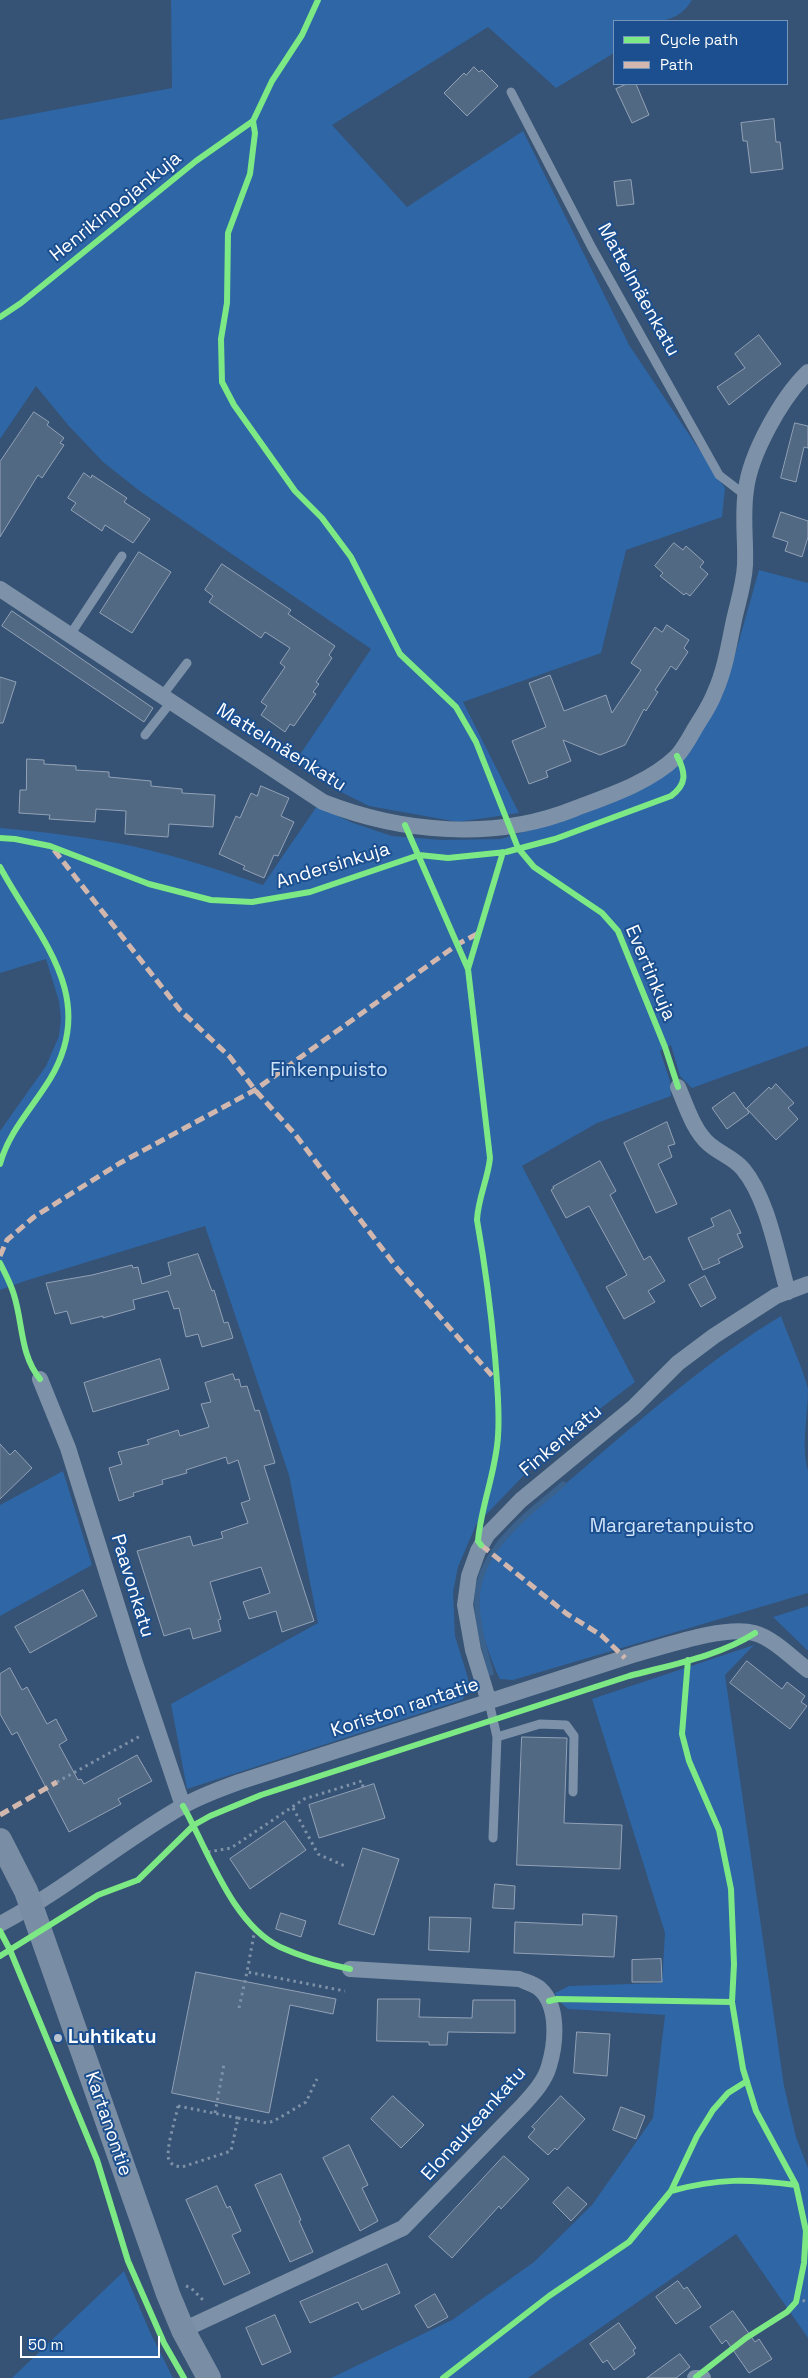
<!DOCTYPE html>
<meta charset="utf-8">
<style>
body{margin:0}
#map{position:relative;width:808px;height:2378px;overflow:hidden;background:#365274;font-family:"Space Grotesk",sans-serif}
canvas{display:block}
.legend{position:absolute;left:613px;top:20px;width:175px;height:65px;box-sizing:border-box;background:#1b4f8f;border:1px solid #7695bc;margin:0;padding:6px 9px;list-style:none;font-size:15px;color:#fff}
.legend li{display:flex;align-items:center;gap:10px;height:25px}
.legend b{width:25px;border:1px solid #7695bc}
.scale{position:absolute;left:20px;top:2336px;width:140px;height:22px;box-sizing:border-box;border:2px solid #fff;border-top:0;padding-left:6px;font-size:15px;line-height:18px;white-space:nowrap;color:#fff;-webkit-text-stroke:4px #1b4f8f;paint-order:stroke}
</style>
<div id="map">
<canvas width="808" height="2378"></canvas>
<ul class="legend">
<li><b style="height:6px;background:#7ce984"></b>Cycle path</li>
<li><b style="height:6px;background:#d1b7ad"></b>Path</li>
</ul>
<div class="scale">50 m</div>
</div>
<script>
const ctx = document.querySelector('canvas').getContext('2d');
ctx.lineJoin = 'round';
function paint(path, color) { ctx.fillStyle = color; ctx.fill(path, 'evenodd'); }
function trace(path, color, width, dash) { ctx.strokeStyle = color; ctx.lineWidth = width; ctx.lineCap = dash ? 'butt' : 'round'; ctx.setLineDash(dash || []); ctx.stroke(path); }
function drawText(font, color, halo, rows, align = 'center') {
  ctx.font = font + ' "Space Grotesk",sans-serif'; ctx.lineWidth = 4; ctx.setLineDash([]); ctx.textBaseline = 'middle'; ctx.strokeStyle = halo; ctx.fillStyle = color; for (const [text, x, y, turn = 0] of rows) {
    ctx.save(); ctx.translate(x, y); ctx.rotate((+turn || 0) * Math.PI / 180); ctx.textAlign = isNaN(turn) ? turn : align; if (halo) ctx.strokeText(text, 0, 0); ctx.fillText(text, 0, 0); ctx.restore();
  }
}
const green = new Path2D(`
 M171,0h521c-17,29 -49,21 -78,21v32l-58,35 -68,-61 -156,98 75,82 116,-76 106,214 96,143 -3,29 -96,33 -25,103 -138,49 56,111 -61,9 -89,-16 -36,-18 -28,-20 -6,-12 72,-107 -230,-157 -38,-30 -35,-37 -32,-39 -36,53v-319l172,-32z
 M759,570l49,13v463l-116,42 -12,-12 -9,-31 -11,6 10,30 1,15 -74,27 -75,43 113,216 -81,62 -78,81 -18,42 -5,25 2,44 13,42v13l-6,9 -275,89 -16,-85 147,-81 -29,-148 -84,-249 -180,55 -25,9v-159l46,-65 13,-30 2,-17 -2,-18 -13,-42 -46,14v-145c44,4 88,9 132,18 45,10 88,24 131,39l54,-79 36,17 39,13 50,4 59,-1 61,-19 112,-53 61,-112z
 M781,1316c8,23 21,49 27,73 0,27 -7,56 0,82v122l-295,87 -13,-1c-9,-17 -27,-69 -23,-87 5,-22 19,-42 34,-58 22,-25 56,-51 81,-73 61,-52 121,-104 189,-145z
 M63,1471l29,94 -92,51v-111z
 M808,1606v44h-1l-34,-33z
 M754,1645l-29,30 59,411 12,51 12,31v170l-72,-104 -208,144h-197l121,-58 82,-58 58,-57 61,-87 12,-103 -97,-6 -11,-10 -2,-6 14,-7 93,-3 3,-50 -73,-234z
 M124,2271l26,61 23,46h-161z`);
const stream = new Path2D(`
 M491,1673c-6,-22 -13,-45 -14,-68 -2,-54 50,-90 86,-121`);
const building = new Path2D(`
 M474,67l5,5 3,-2 16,16 -31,30 -23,-23 20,-20 2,2z
 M627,84h9l13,31 -17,8 -16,-34z
 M774,119l2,23h4l3,27 -32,4 -4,-32h-4l-2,-18z
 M631,180l3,24 -17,2 -3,-24z
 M759,335l22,29 -52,41 -12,-18 28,-19 -10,-14z
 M34,412l15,10 -2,3 17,13 -4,5 4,2 -22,33 -4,-3 -38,62v-75z
 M795,423l13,3v22l-4,-1 -8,35 -15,-4z
 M84,473l7,5 1,-3 35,23 -3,4 26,17 -17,24 -28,-18 -3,6 -31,-21 5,-7 -8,-5z
 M781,512l27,9v16l-6,20 -17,-6 3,-9 -15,-5z
 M674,543l9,7 3,-4 18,16 -4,5 8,7 -18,22 -4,-3 -2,2 -24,-19 3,-3 -8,-7z
 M139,552l32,20 -39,61 -32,-20z
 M222,564l69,46 -3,4 47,32 -6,9 3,3 -16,24 3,2 -6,8 3,2 -22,32 -4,-2 -5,8 -24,-17 6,-9 -6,-4 24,-35 -5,-4 10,-15 -25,-16 -4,6 -52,-36 4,-6 -8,-6z
 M12,611l141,97 -9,14 -142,-96z
 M667,625l22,15 -5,8 4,4 -12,18 -5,-4 -16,24 3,2 -12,19 -2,-2 -19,36 -25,10 -37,-15 8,21 -25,10 2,6 -19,7 -17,-43 34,-14 -17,-44 21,-8 14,36 42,-16 6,18 29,-43 -10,-7 24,-36 7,5z
 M0,677l16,5 -13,41h-3z
 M27,759l17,1v4l32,2v4l33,2v5l42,4v5l31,3v4l33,2 -2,32 -44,-3 -1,13 -43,-3 1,-23 -30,-2 -1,13 -46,-3 1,-4 -31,-2 1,-23h6z
 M261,786l28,12 -8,18 13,6 -16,34 -4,-1 -10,23 -21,-9 2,-3 -26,-12 17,-38 4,2 11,-25 6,3z
 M776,1084l18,19 -6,5 10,11 -22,21 -29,-31 2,4 -22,16 -15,-21 22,-16 12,17 23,-22 2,2z
 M667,1122l8,22 -7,2 4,11 -14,7 19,40 -21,9 -32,-70z
 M600,1161l16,30 -6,4 34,65 6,-4 15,25 -17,10 7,11 -31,17 -18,-32 21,-12 -38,-69 -23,12 -15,-28 3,-2 -1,-1z
 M730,1210l11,23 -4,1 6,13 -25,12 2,4 -17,7 -15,-32 26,-12 -3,-7z
 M198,1254l14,37 2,-1 10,33 4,-1 5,16 -31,9 -4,-13 -12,3 -7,-29 -5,1 -6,-18 -35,9 2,9 -32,9v-2l-32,8 -4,-13 -12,3 -9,-31 46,-8 40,-10 1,3 5,-1 4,17 29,-9 -3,-12z
 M705,1276l11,22 -15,9 -12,-22z
 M160,1359l9,30 -76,23 -9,-29z
 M233,1374l2,6 4,-1 2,8 6,-1 8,25 4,-1 16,53 -11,3 50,155 -32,11 -6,-21 -27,8 -6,-17 27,-9 -9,-26 -51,15 11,37 -3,1 3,11 -28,8 -3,-11 -26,8 -27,-85 53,-15 3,10 30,-8 -2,-6 27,-9 -7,-20 9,-3 -12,-40 -10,4 -2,-7 -40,13 1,3 -25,7 1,4 -30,9 1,3 -15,5 -10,-33 13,-4 -4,-12 31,-8 -2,-4 31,-10 2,6 29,-9 -8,-23 10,-2 -6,-19z
 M0,1444l10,11 5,-5 17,18 -32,31z
 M83,1590l14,26 -67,37 -15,-26z
 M747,1661l35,28 5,-7 18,14 -4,6 6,4 -17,23 -60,-46z
 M10,1668l12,22 5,-3 20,37 9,-5 11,21 -8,5 19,35 3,-1 3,5 53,-29 15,26 -34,18 3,5 -52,28 -52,-100 -5,3 -12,-21v-40z
 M522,1737l45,1 -3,85 58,2 -2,44 -103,-4z
 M374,1784l11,34 -66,20 -10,-33z
 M285,1821l21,29 -56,39 -20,-30z
 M363,1848l36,11 -25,76 -35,-11z
 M495,1884l20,2 -1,23 -21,-1z
 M281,1913l25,8 -5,16 -25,-8z
 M583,1914l34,2 -3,41 -100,-4 1,-31 67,3z
 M430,1917l41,1 -2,34 -40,-2z
 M661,1959l1,23h-30v-22z
 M196,1972l140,27 -3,15 -43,-9 -21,108 -97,-20z
 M378,1999h42l-1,18 53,1 1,-18h42v33l-67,-1 -1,13h-18v-3l-52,-1z
 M577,2032l33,2 -3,42 -33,-3z
 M393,2096l31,29 -23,23 -30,-29z
 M561,2096l24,23 -28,31 -2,-2 -7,7 -20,-18 7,-8 -3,-2z
 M621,2107l24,9 -9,23 -23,-9z
 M349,2145l19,40 -6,3 16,33 -18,10 -37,-73z
 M504,2156l25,23 -28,30 -2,-3 -47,52 -23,-21z
 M281,2174l20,46 -2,1 14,31 -23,10 -35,-77z
 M217,2186l10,22 3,-2 11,25 -9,4 18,38 -26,12 -38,-85z
 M568,2187l19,17 -16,17 -18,-18z
 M387,2264l13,29 -38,17 -4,-8 -48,21 -10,-21z
 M678,2281l6,8 3,-2 14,20 -25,17 -20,-27z
 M435,2294l13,23 -20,11 -13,-22z
 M733,2311l22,31 4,-3 13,20 -23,14 -23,-33 -4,4 -12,-17z
 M275,2315l16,37 -29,13 -16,-37z
 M619,2323l17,25 -3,2 2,4 -21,16 -7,-10 -4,3 -13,-19z
 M680,2354l10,13 -14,11h-29z`);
const path = new Path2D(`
 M57,1782l85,-47
 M293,1808l25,46 29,13
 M208,1852l23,-4 73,-49 58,-18 1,6
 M255,1929l-8,43 98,19
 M239,2008l8,-36
 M178,2106l60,12 -7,33 -49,16c-5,-1 -10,-1 -13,-7 -4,-10 7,-42 9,-54z
 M215,2113l9,-49
 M238,2118l29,5 7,-2 32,-19 11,-23
 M186,2286l5,2 13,13
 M797,2297l11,6`);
const lane = new Path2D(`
 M511,92l81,156 127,227 26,20
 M70,635l52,-79
 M162,696l25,-33
 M145,735l26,-33
 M489,1702l8,35 -4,101
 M497,1737l43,-13 26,1 8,11 -1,56`);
const street = new Path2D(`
 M0,589l323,213c79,31 171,39 251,7 34,-13 75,-26 102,-52 7,-7 13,-18 18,-27 7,-12 16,-24 21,-38 10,-22 14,-48 19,-72 4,-18 10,-36 11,-55 1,-25 -3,-50 1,-75 4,-36 36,-93 62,-118
 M678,1087c8,18 15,43 31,57 10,9 25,14 34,25 25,30 34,86 45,123
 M40,1379l28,69 67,215 48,143
 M489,1702l-16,-52 -8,-45 4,-29 9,-25 9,-16 34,-35 113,-93 44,-44 36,-27 62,-40 32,-12
 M0,1924c65,-34 120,-82 183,-118 17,-10 37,-17 56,-24l397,-128c30,-8 89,-29 118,-21 19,5 38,25 54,37
 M183,2330l220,-102 120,-123c10,-11 22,-24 26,-39 7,-23 10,-60 -9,-77 -5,-5 -14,-7 -21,-10l-169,-10
 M695,2378h8`);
const secondary = new Path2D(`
 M0,1840l26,51 142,403 15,36 26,48`);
const quiet = new Path2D(`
 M54,850l126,160 50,47 25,33 39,43 103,135 98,111
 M0,1256l7,-16 27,-23 86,-54 135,-73 203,-146 21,-11
 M481,1545l86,69 34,21 24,23
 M0,1815l57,-33`);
const cycleway = new Path2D(`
 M318,0l-16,35 -30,46 -19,40 2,12 -5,41 -22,59 -1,70 -6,36 1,43 12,23 61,86 27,27 29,39 49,97 56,53 20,35 42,106 16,19 68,46 16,18 47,116 13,40
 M0,317l21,-14 175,-142 57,-40
 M405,825l63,144
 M0,838l15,1 35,7 99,38 62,16 41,2 58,-10 109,-37 29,3 58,-6 49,-13 116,-43c16,-12 15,-23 6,-40
 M0,867c37,69 100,129 50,212 -17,28 -41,52 -50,85
 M0,1263c5,10 11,21 14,32 9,28 6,60 26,84
 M481,1545l-3,-4c3,-36 18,-69 20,-105 2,-26 -1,-53 -3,-80 -4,-45 -10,-91 -18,-136 1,-22 11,-41 13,-62l-22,-189 35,-117
 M688,1660l-6,74 7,27 30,69 12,59 3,75 -2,38 11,67 13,42 40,74 10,46 -2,32 -8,39 -9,10 -41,26 -50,39
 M183,1806c25,44 49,118 97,141 22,10 46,17 70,22
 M0,1931l10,19 87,210 31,101 36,82 20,35
 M0,1956l98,-61 40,-15 56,-55 16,-9 51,-21 368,-119c41,-11 91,-20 126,-43
 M549,2001l8,-2 175,3
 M671,2191c48,-13 77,-12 125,-6
 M443,2378l106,-82 80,-54 42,-51 26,-55 16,-26 15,-17 19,-12`);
const markers = [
 [58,2038,5,"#b9c2ce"]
];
const streetNames = [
 ["Henrikinpojankuja",116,207,-39],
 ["Mattelmäenkatu",638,290,61],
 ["Mattelmäenkatu",281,748,32],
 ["Andersinkuja",333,866,-17],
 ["Evertinkuja",650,973,67],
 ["Finkenkatu",561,1441,-40],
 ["Paavonkatu",132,1586,73],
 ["Koriston rantatie",405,1708,-18],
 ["Kartanontie",108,2124,71],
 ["Elonaukeankatu",474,2124,-48]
];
const parkNames = [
 ["Finkenpuisto",329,1071],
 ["Margaretanpuisto",672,1527]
];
const poiNames = [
 ["Luhtikatu",68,2038]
];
paint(green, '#2f66a5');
trace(stream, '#3b618d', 5.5);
paint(building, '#526984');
trace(building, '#92a2b6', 1);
trace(path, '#7d92a8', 3, [2.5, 4]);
trace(lane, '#7d92a8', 9);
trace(street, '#7d92a8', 16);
trace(secondary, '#798da4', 24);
trace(quiet, '#d1b7ad', 5, [10, 5]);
trace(cycleway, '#7ce984', 6);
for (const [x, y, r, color] of markers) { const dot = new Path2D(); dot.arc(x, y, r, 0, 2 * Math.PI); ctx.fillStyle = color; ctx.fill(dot); trace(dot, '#1b4f8f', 2); }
drawText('19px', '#fff', '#1b4f8f', streetNames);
drawText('19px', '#cfe3fa', '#1b4f8f', parkNames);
drawText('bold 19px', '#fff', '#1b4f8f', poiNames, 'left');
</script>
